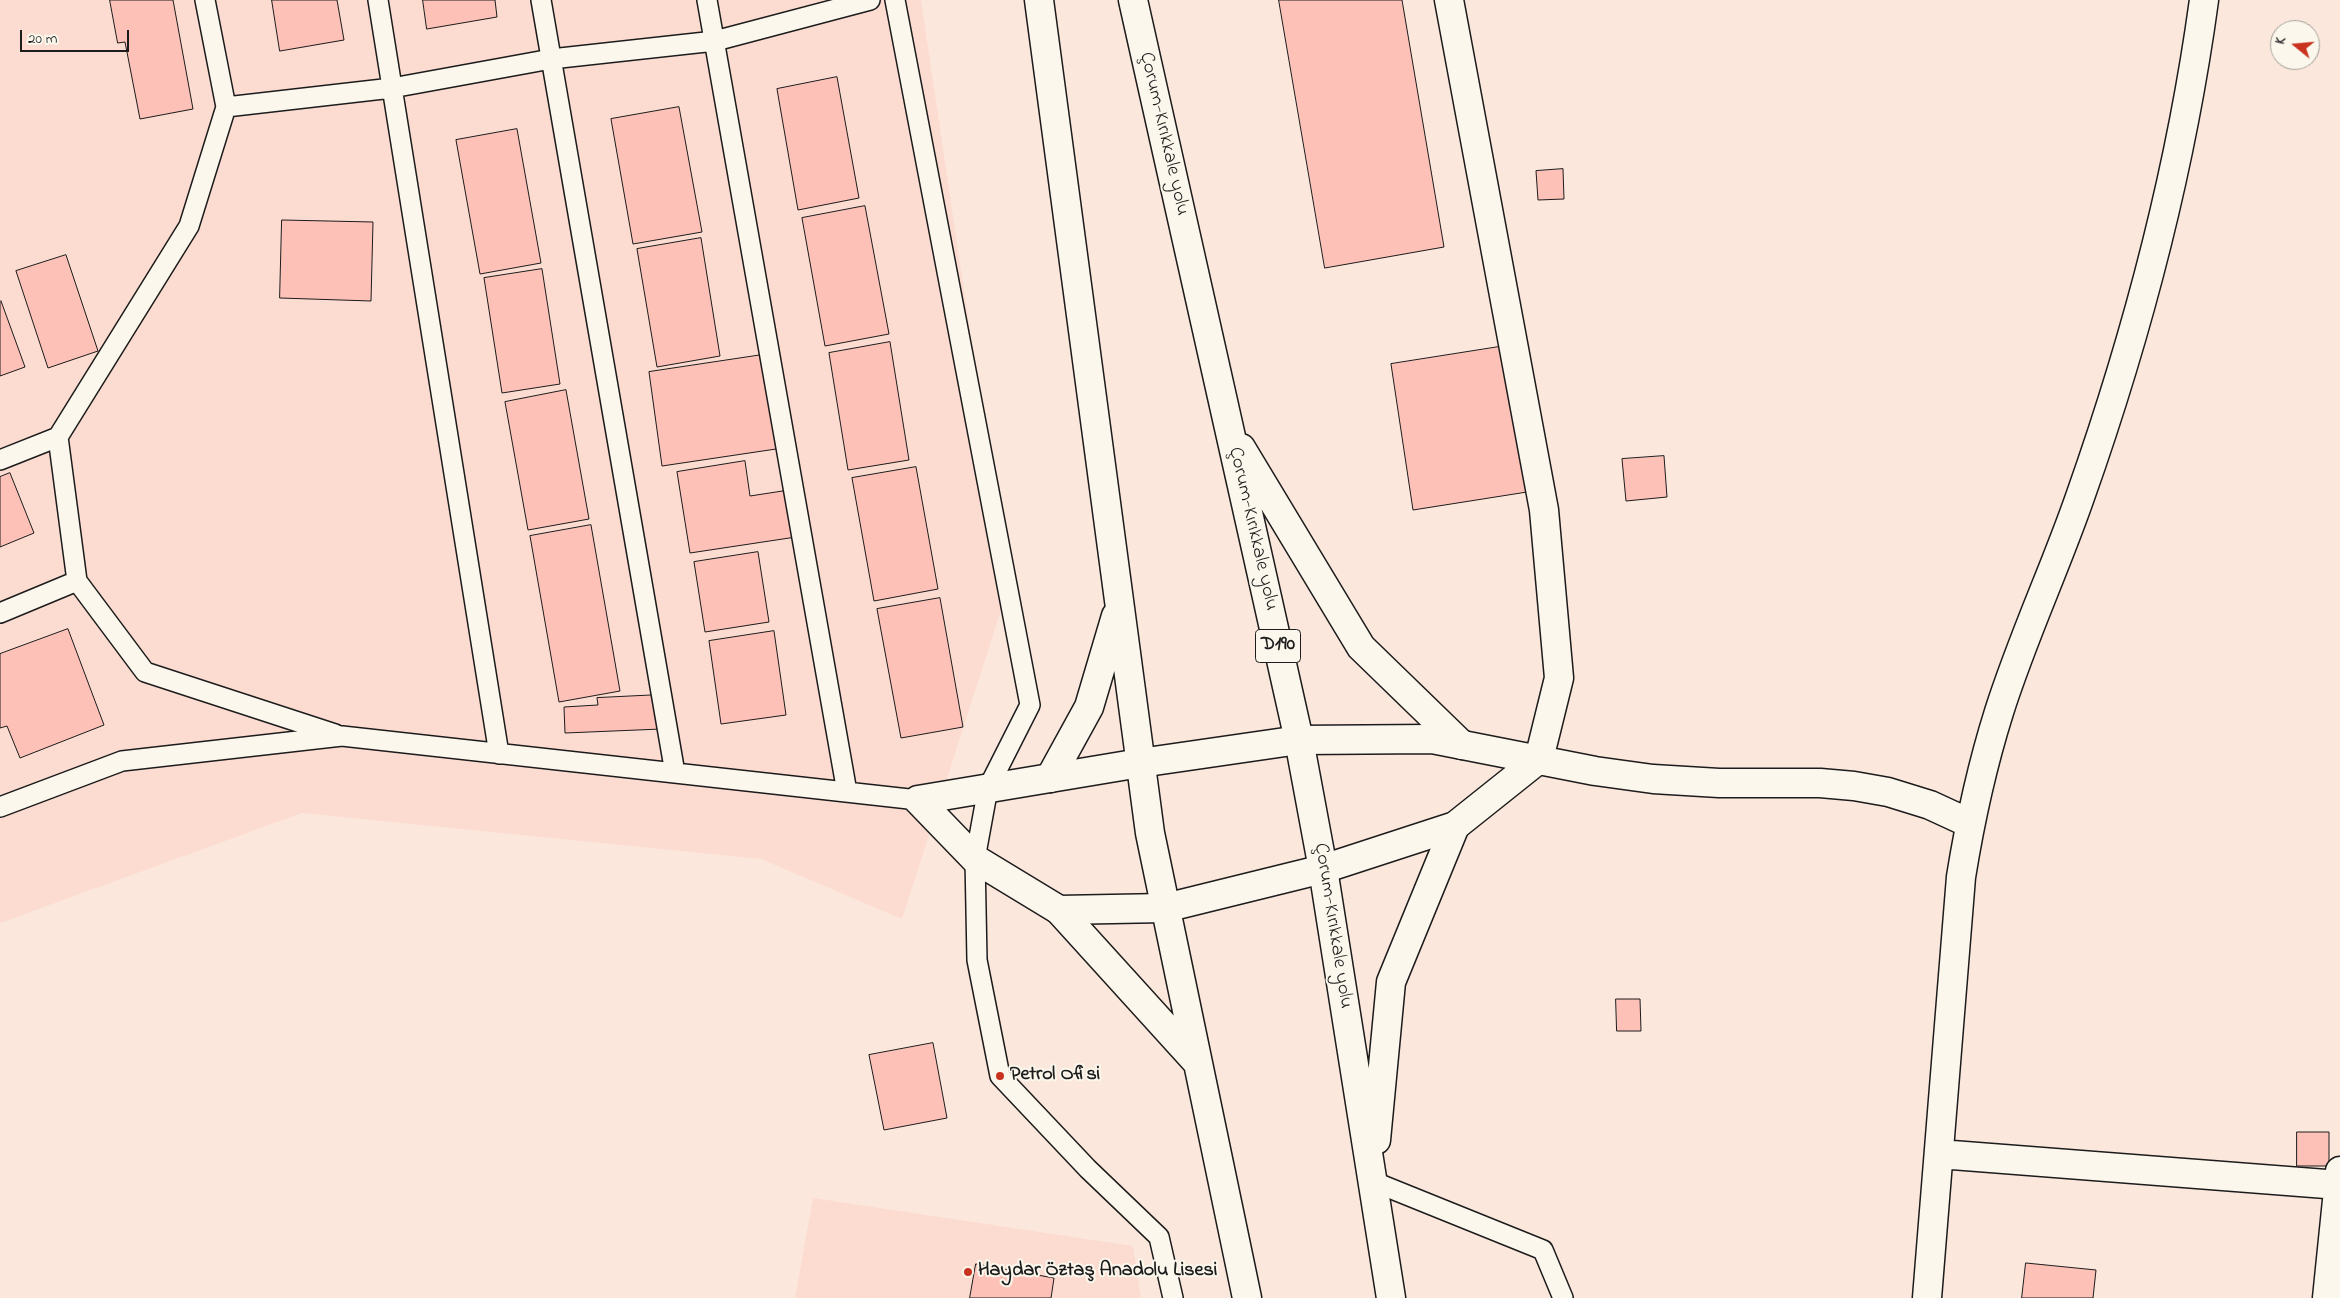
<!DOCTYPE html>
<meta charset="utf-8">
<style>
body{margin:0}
#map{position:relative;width:2340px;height:1298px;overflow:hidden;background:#fce7dc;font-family:"Indie Flower",sans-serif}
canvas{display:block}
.north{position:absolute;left:2270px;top:20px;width:50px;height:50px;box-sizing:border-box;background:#fbf7ec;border:1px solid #a29f99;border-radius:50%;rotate:287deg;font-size:14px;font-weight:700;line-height:20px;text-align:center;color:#1c1c1c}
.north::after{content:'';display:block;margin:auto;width:18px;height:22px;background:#c8321e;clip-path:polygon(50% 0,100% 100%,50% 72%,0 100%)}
.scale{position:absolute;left:20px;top:30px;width:109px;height:22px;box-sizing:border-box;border:2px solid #1c1c1c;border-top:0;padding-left:6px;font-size:15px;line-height:18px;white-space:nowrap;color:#1c1c1c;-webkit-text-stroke:4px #fbf7ec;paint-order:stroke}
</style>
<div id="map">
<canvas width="2340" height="1298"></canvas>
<div class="north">K</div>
<div class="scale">20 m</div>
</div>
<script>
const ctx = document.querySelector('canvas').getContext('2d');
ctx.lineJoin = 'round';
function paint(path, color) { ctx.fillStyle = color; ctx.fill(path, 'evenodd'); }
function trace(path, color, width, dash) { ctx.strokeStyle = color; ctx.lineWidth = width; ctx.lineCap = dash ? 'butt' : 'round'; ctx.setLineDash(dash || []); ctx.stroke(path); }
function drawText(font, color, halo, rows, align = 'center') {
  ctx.font = font + ' "Indie Flower",sans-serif'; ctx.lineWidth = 4; ctx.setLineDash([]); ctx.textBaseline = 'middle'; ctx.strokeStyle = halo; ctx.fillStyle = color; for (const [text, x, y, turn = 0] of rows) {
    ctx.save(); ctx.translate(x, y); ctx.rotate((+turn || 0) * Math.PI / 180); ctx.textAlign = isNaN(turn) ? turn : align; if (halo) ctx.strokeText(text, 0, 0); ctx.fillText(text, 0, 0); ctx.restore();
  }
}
const built = new Path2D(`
 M0,0h921l87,588 -106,331 -141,-60 -459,-46 -302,110z
 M813,1198l320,48 8,52h-346z`);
const building = new Path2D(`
 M110,0h63l20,109 -53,10 -15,-77 -7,1z
 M272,0h65l7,40 -64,11z
 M423,0h72l2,17 -70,12z
 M1279,0h123l42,247 -119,21z
 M837,77l22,121 -61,12 -21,-121z
 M679,107l23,125 -69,12 -22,-125z
 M517,129l24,134 -61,11 -24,-134z
 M1563,169l1,30 -26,1 -2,-29z
 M865,206l24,128 -64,12 -23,-128z
 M282,220l91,2 -2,79 -91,-3z
 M701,238l19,118 -63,11 -20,-118z
 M66,255l32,96 -50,17 -32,-97z
 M542,269l18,115 -58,9 -18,-115z
 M1,301l24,66 -25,9v-74z
 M890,342l19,118 -61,10 -19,-117z
 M1505,346l22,146 -114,18 -22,-146z
 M762,355l14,94 -114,17 -13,-94z
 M566,390l23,129 -61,11 -23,-128z
 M1664,456l3,41 -41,4 -4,-42z
 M745,461l5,35 39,-6 7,47 -106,16 -13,-81z
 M916,467l22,122 -64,12 -22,-123z
 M10,473l24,60 -34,14v-70z
 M591,525l29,166 -61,11 -29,-166z
 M758,552l11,70 -64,10 -11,-70z
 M940,598l23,129 -62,11 -24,-129z
 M68,629l36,96 -84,33 -13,-32 -7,2v-74z
 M774,631l12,84 -65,9 -12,-83z
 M659,695l2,34 -96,4 -1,-26 34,-2 -1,-7z
 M1616,999h24l1,32h-24z
 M933,1043l14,75 -63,12 -15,-75z
 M2297,1132h32v34h-32z
 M2026,1263l70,7 -3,28h-71z
 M976,1264l78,14 -3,20h-81z`);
const lane = new Path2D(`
 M378,0l121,754
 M541,0l134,773
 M707,0l140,792
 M895,0l135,705 -42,83 -13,71 2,101 23,116 88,93 71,68 14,61
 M226,107l166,-19 159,-29 164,-18 155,-41
 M58,437l19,144 68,91 190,62
 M0,460l58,-23 131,-211 37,-119 -21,-107
 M0,613l77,-32
 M0,807l122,-46 220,-25 576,64
 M1372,1181l171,69 20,48`);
const street = new Path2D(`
 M918,800l57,59 84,51 106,-2 158,-39 132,-43 84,-67 20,-81 -15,-168 -95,-510
 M918,800l222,-37 159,-23 133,-1 163,32 58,8 66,4h101l34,3 34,6 42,13 39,18
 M1939,1154l400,31
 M1927,1298l34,-421c9,-56 21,-111 38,-165 23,-73 56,-143 81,-215 57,-161 101,-328 124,-497
 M2327,1298l13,-127`);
const highway = new Path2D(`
 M1039,0l111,833 97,465
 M1133,0l166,740 24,129 68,429
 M1241,448l120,199 101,98
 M1050,778l39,-71 27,-91
 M1059,910l137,151
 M1376,1140l15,-158 64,-156`);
const markers = [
 [1000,1076,5,"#c8321e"],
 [968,1272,5,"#c8321e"]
];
const shields = [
 [1278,646,45]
];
const shieldNames = [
 ["D190",1278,646]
];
const streetNames = [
 ["Çorum-Kırıkkale yolu",1163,134,77],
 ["Çorum-Kırıkkale yolu",1252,529,77],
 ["Çorum-Kırıkkale yolu",1332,926,81]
];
const poiNames = [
 ["Petrol Ofisi",1010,1076],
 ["Haydar Öztaş Anadolu Lisesi",978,1272]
];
paint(built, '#fcdcd1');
paint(building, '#fdc1b8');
trace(building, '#1c1c1c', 1);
trace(lane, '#1c1c1c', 22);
trace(street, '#1c1c1c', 31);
trace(highway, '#1c1c1c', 31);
trace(lane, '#fbf7ec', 19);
trace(street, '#fbf7ec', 28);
trace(highway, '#fbf7ec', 28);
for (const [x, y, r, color] of markers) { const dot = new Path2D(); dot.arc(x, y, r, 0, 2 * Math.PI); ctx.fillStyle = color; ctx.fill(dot); trace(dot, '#fbf7ec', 2); }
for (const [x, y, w] of shields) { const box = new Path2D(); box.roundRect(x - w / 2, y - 16.5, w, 33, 4); ctx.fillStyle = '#fbf7ec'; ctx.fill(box); trace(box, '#1c1c1c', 1); }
drawText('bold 19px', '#1c1c1c', null, shieldNames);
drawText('20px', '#1c1c1c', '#fbf7ec', streetNames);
drawText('bold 20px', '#1c1c1c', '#fbf7ec', poiNames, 'left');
</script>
